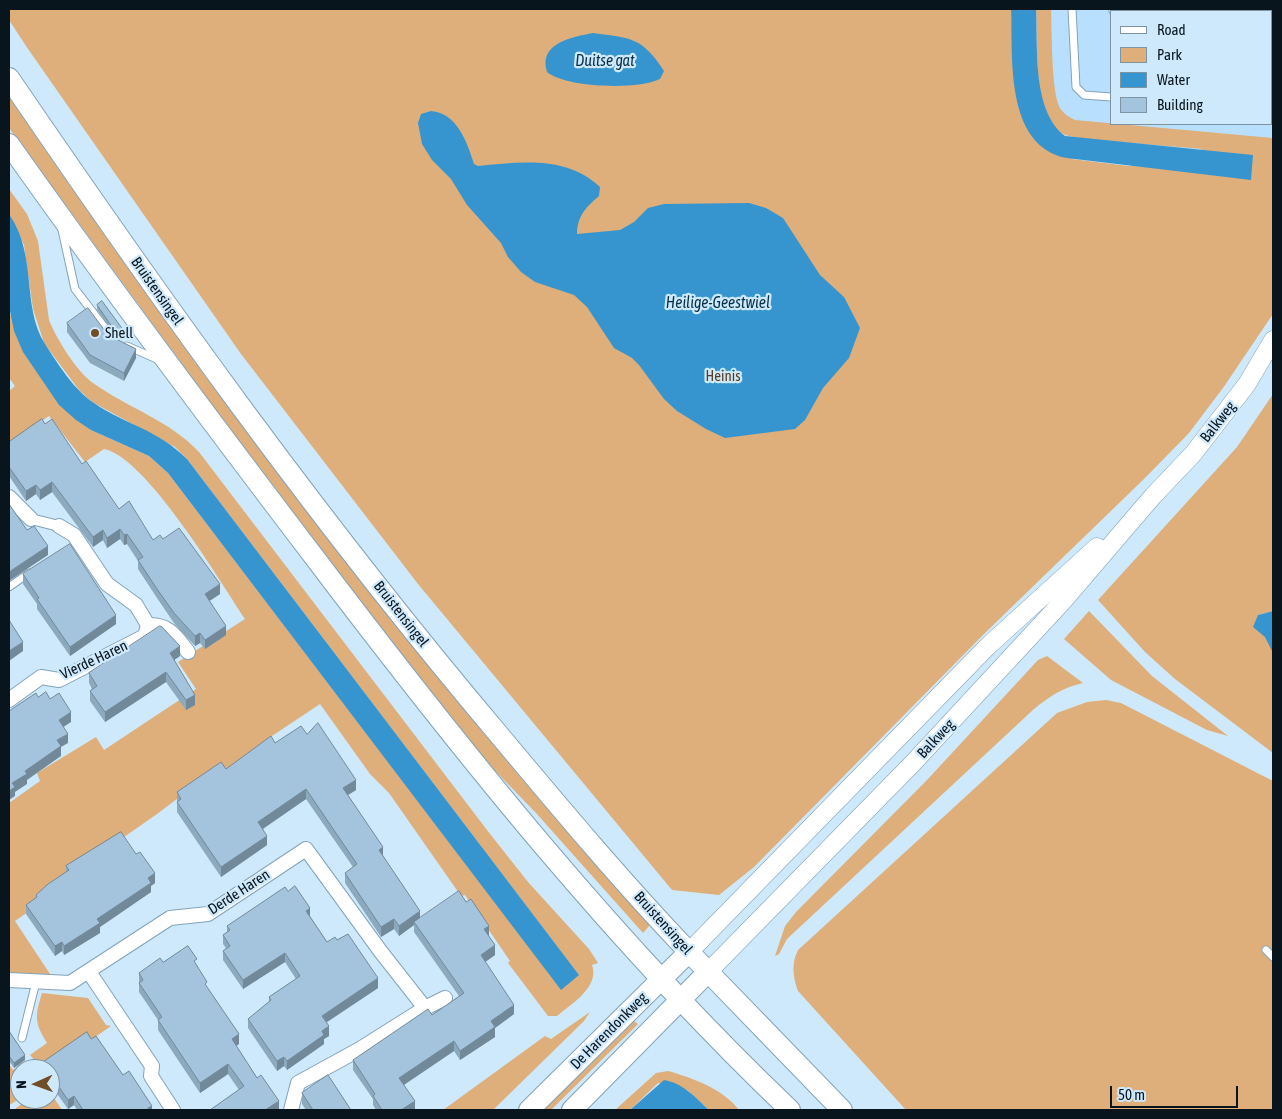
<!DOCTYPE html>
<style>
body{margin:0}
#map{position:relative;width:1282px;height:1119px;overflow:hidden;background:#cee9fc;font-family:"Asap Condensed",sans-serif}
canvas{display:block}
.frame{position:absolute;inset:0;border:10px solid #09151d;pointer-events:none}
.legend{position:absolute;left:1110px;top:10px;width:162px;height:115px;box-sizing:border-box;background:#cee9fc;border:1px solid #7f94a3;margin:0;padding:6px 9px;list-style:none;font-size:15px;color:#09151d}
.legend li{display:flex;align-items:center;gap:10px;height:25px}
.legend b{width:25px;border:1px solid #7f94a3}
.north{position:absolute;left:10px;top:1059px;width:50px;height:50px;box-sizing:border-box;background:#cee9fc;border:1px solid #7f94a3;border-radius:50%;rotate:268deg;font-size:14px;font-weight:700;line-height:20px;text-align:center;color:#09151d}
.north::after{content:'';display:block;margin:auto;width:18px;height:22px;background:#704f26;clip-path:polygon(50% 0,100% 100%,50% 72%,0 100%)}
.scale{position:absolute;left:1110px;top:1086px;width:128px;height:22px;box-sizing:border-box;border:2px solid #09151d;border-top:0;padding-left:6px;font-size:15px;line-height:18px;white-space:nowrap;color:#09151d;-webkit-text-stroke:4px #cee9fc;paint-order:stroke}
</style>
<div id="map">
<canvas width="1282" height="1119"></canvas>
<div class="frame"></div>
<ul class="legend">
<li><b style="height:6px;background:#fff"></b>Road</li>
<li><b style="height:14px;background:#deaf7a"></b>Park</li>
<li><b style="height:14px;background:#3695cf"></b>Water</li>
<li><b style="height:14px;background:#a3c4dc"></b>Building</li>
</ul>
<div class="north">N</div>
<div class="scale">50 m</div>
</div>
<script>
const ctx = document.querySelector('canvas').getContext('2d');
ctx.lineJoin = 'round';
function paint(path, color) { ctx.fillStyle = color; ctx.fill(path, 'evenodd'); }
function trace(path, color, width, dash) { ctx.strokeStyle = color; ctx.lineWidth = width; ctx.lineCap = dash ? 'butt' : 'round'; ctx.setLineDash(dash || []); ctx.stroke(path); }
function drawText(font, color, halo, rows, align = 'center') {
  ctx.font = font + ' "Asap Condensed",sans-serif'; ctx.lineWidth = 4.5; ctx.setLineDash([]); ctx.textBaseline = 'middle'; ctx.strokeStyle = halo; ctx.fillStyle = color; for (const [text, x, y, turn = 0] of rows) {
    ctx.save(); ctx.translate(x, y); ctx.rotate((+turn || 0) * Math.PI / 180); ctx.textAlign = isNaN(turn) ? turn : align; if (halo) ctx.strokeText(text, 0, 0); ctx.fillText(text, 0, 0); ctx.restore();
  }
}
const built = new Path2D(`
 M1038,9h235v157l-222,-12zM1111,11h160v113h-160z`);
const green = new Path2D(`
 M9,9h1002l3,56 58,94 57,7 74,-17 -120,-10c-10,-2 -19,-3 -28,-10 -22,-21 -17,-91 -19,-120h15c1,21 0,83 9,99 4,6 9,9 15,12l198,18v176l-50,74 -34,45 -42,43 -160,155 -233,236 -35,28 -47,-5 -254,-306 -177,-230 -215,-308 -17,-26z
 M9,94l419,570 115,138 108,122 -8,9 -107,-120 -62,-64 -180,-232 -285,-389z
 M9,189l18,25 11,27 11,79c7,18 28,52 44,63 35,25 76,37 106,69l288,378 41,52 61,67 9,14 -6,2c8,22 -21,39 -35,51h-9l-40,-53 2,-2 -45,-66 -4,1 -72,-103 -19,-19 -50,-70 -60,40 -33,27 -5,-6 -65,49 -86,60v8l-56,39 37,56 -43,-3v-171l31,-22 -3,-8 59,-36 8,13 92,-61 -18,-27 67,-43c-25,-38 -100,-163 -141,-170l-19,13 -36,-46 -40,28v-53l6,-5 -6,-8v-72l1,8 81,116 58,26 19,17 393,516 17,-15 -391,-515 -12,-12 -83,-45 -13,-12 -35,-47 -11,-34 -9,-64 -15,-31z
 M1273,394v217l-15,4 15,38v100l-98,-74 -30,-27 -47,-52 139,-153z
 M1089,611l63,65 76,60 -21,-6 -96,-50 -47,-41z
 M1047,656l36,27c-21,5 -33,13 -49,26l-247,230 -8,15 -4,2 10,-30 11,-14 131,-132 111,-120z
 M1106,700l15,3 152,78v329h-367l-108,-119c-5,-14 -7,-27 0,-41l259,-237 30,-11z
 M42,993l46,5 18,27 5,1 -62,43h-7l-12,-14 17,-12c-13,-21 -12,-27 -5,-50z
 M590,1012l-6,9 -91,89h-50l102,-74 6,3z
 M634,1021l4,3 -87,86h-8z
 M28,1061l5,8h-13v30l-11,6v-41l4,6z
 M668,1071c25,7 55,18 71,39h-30l-22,-20 -29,-7 -28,27h-15l41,-37z
 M50,1092l12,18h-47l1,-2 13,-9h21z`);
const water = new Path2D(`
 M1011,9h25c2,39 -4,102 29,127l188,19 -2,25 -176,-21c-6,-1 -13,-1 -19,-4 -51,-20 -43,-102 -45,-146z
 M593,33c38,5 49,4 71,38l-4,8c-22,11 -94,9 -113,-7 -9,-29 25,-35 46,-39z
 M431,111c26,2 36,31 43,53l4,2c41,-4 89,-11 122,21l-1,9c-12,10 -22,20 -22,38l43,-4 14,-8 14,-14 16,-4 85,-1 17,5 17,10 37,57 24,22 16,31 -11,30 -26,30 -18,32 -10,9 -70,9 -19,-9 -29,-18 -13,-12 -25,-34 -7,-7 -18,-10 -27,-41 -13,-12 -39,-13 -14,-10 -13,-15 -7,-14 -34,-38 -16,-26 -19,-19 -10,-16 -4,-21 3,-9z
 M9,214c29,42 12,92 36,130 13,20 29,46 49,59 32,22 63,26 93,56l392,516 -18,15 -393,-517 -19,-17 -58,-26 -15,-10 -17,-15 -36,-53 -9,-21 -5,-25z
 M1273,611v42l-8,-16 -12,-10 5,-12z
 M664,1080c19,3 32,18 45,30h-79z`);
const service = new Path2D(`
 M1072,9l4,78 8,8 27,2
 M1113,9v2
 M1271,104l2,1
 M62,230l13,59 40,52
 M127,346l32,14
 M9,587l20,-14
 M1266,950l7,7
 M22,1038l14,-56`);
const pedestrian = new Path2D(`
 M31,519l28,7`);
const minor = new Path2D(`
 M9,497l22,22
 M148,625c21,-1 28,11 40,27
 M9,700l32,-23 18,3 86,-44 3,-11 -12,-20 -29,-21 -33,-49 -15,-9
 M89,972l63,94 -1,10 22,34
 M9,980l61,3 100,-65 38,-4 98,-65 75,103 44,56 -65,41 -62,34 -7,27
 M425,1008l20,-10`);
const tertiary = new Path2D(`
 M689,952l299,-306 109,-99
 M709,971l204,-208 151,-163 89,-104 40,-42 54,-70 26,-44`);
const secondary = new Path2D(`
 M9,78c154,226 314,449 491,658 61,73 123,147 189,216 51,53 102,105 153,158
 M9,144c101,143 206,283 312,422 145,191 295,378 469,544
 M529,1110l160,-158
 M572,1110l137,-139`);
const wall = new Path2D(`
 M1120,9h153v63h-2v-61h-123v-2l-28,1z
 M97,305l27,31 -2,2 -7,-2 -18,-26z
 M67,323l41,12 28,23 -12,23 -34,-18 -23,-31z
 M45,424l37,40 37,45 34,31 10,-1 57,55 -11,7 17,34 -21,14 -5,-6 -5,3 -21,-23 -17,-25 -19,-29v-8l-11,-17 -3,1 -4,-6 -13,9 -4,-8 -10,7 -41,-55 -12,8 -4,-6 -10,7 -17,-25v-34z
 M23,574l93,50 -46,32 -33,-47v-5l-14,-20z
 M180,656l-6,4 21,45 -9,5 -20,-28 -61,40 -15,-21v-10l2,-2 -3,-6v-10z
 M307,734l49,56 -8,5 35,61 37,62 69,17 -1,1 7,19 -10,7 29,52 -19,14v9l-35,23 -6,-9 -50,34 11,25h-39l-3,-5v-6l-20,-29v-10l79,-45 27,-19 -45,-64v-7l-15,11 -5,-7 -13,8 -36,-54v-10l8,-6 -47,-68 -43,30 4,16 -46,32 -44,-65v-20l49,-23 49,-26z
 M66,866l89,17 -4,3v6l-51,35v6l-36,22 -2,-4 -7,5 -29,-42v-9l10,-7v-3l30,-23z
 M288,891l22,25 17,26 10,-2 41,48 -52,35 3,13 -5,3v5l-37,26 -3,-4 -7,5 -29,-43v-9l21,-17v-5l27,-18 -11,-17 -42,27 -20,-29v-9l3,-3 -3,-4v-9l4,-3v-6z
 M163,962l34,3 10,23 32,56 -3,2 43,64 -40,-20 -11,-16 -28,19 -42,-63v-10l-19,-28v-19z
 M9,1031l16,29 -11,8 -5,-7z
 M91,1039l32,36 29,35h-75l-3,-5 -6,4 -18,-25v-15h-8v-6z
 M302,1093l49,17h-45l-4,-6z`);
const shadedWall = new Path2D(`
 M124,331v5l-2,2v-5z
 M136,349v9l-12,23v-8z
 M52,482v10l-12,8v-10z
 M36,485v9l-10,7v-10z
 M120,529v10l-13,9v-10z
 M103,530v10l-10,7v-10z
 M127,534v10l-3,1v-10z
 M48,546v9l-39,26v-9z
 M220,584v10l-15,10v-10z
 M116,615v9l-46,32v-9z
 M226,626v9l-21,14v-9z
 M200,633v10l-5,3v-10z
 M23,642v9l-14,10v-10z
 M180,646v10l-10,7v-10z
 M166,672v10l-61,40v-10z
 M195,695v10l-9,5v-10z
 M71,712v10l-12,8v-10z
 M68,734v9l-7,4v9l-34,24v4l-12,8v4l-6,4v-9l3,-8 45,-43z
 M356,780v10l-13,8v-10z
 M306,789v10l-48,33v-10z
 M267,836v9l-46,32v-10z
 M383,847v10l-4,-7z
 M155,873v10l-4,3v6l-51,35v6l-36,22v-9l84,-68z
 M310,908v10l-4,-7z
 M420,911v10l-6,1v3l-15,11v-10z
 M394,919v10l-13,8v-10z
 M489,926v9l-5,4v-10z
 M62,942v9l-7,5v-10z
 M495,945v10l-14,10v-10z
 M285,953v9l-42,27v-9z
 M378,978v10l-56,37v-9z
 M514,1005v9l-19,14v9l-35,23v-9l31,-30z
 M329,1026v10l-5,3v5l-37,26v-9l35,-30z
 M239,1034v10l-7,5v-10z
 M454,1041v10l-55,37v-10z
 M25,1055v5l-11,8v-5z
 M284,1057v9l-7,5v-10z
 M228,1064v10l-28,19v-10z
 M74,1096v9l-6,4v-9z
 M279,1101v9h-14z
 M415,1101v9h-14z
 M152,1106v4h-4v-2z`);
const building = new Path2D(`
 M1149,9h124v48h-2v-46h-122z
 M102,301l22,30 -2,2 -7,-2 -18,-26z
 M88,308l20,27 28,14 -12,24 -34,-18 -23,-32z
 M42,419l3,5 7,-5 30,45 4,-3 33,48 10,-8 24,39 7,-5 3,4 16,-11 41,56 -15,10 21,32 -21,14 -5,-7 -5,3 -21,-23 -17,-24 -19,-29 5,-3 -16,-23 -3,1 -4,-6 -13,9 -4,-8 -10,7 -41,-55 -12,8 -4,-5 -10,6 -17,-24v-25z
 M9,504l18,26 7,-4 14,20 -39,26z
 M70,544l46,71 -46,32 -33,-48 2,-1 -16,-24z
 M9,620l14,22 -14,9z
 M160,626l2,1 18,19 -10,7 25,42 -9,5 -20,-28 -61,40 -15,-21 7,-5 -8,-13z
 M46,692l4,7 9,-6 12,19 -12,8 9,14 -11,6 4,6 -36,25 2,3 -15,9 3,4 -6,4v-80l27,-18 2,4z
 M318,723l38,57 -13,8 40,59 -4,3 41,61 -21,15 -5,-7 -13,8 -36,-54 12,-9 -51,-75 -48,33 9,14 -46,31 -44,-65 4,-3 -4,-7 44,-30 5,7 45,-33 4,7 26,-17 6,8z
 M121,832l15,22 4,-2 15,21 -7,5 3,5 -54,36 3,4 -36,23 -2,-4 -7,4 -29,-41 11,-8 -1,-2 12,-11 21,-14 -3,-4z
 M295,886l15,22 -4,3 21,31 8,-5 2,3 11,-6 30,44 -56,38 7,10 -7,5 2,4 -37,26 -3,-4 -7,4 -29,-42 23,-19 -2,-3 31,-21 -15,-23 -42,27 -20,-29 7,-5 -7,-11 7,-5 -3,-4 58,-39 3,4z
 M459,891l7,11 5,-3 18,27 -5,3 11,16 -14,10 33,50 -23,16 4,6 -35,24 -6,-10 -55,37 16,23 -14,9h-19l-9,-14 2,-2 -22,-34 75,-51 4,6 32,-22 -50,-71z
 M188,946l9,13 -3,2 13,21 -2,2 34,50 -7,5 25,39 4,-3 18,26 -14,9h-55l34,-24 -16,-22 -28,19 -42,-63 4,-3 -23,-34 4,-3 -4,-7 21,-15 3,4z
 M9,1031l16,24 -11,8 -5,-7z
 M87,1032l4,7 5,-3 27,39 6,-4 23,35 -4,2 1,2h-66l-9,-14 -6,4 -18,-26v-5h-4l-4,-6z
 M328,1075l23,35h-38l-11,-17z`);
const markers = [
 [95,333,5,"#704f26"]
];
const streetNames = [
 ["Bruistensingel",157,291,55],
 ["Balkweg",1218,422,-52],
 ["Bruistensingel",401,614,52],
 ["Vierde Haren",94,660,-25],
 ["Balkweg",936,739,-47],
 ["Derde Haren",239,892,-33],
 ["Bruistensingel",663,923,48],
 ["De Harendonkweg",609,1031,-45]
];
const poiNames = [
 ["Shell",105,333]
];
const parkNames = [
 ["Heinis",723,376]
];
const waterNames = [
 ["Duitse gat",605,61],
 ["Heilige-Geestwiel",718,303]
];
paint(built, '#b8e0fe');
paint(green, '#deaf7a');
paint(water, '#3695cf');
trace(service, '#83a3ba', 9);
trace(pedestrian, '#83a3ba', 12);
trace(minor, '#83a3ba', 16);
trace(tertiary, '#83a3ba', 19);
trace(secondary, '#83a3ba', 22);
trace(service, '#fff', 7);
trace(pedestrian, '#fff', 10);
trace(minor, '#fff', 14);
trace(tertiary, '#fff', 18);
trace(secondary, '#fff', 20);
paint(wall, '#8ca9bd');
paint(shadedWall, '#72899a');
paint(building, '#a3c4dc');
trace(building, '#72899a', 1);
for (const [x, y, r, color] of markers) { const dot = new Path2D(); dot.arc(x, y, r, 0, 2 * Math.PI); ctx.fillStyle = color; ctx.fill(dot); trace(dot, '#cee9fc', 2); }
drawText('15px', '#09151d', '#cee9fc', streetNames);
drawText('15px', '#09151d', '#cee9fc', poiNames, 'left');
drawText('15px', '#593d1c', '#cee9fc', parkNames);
drawText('italic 16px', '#083149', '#cee9fc', waterNames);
</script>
